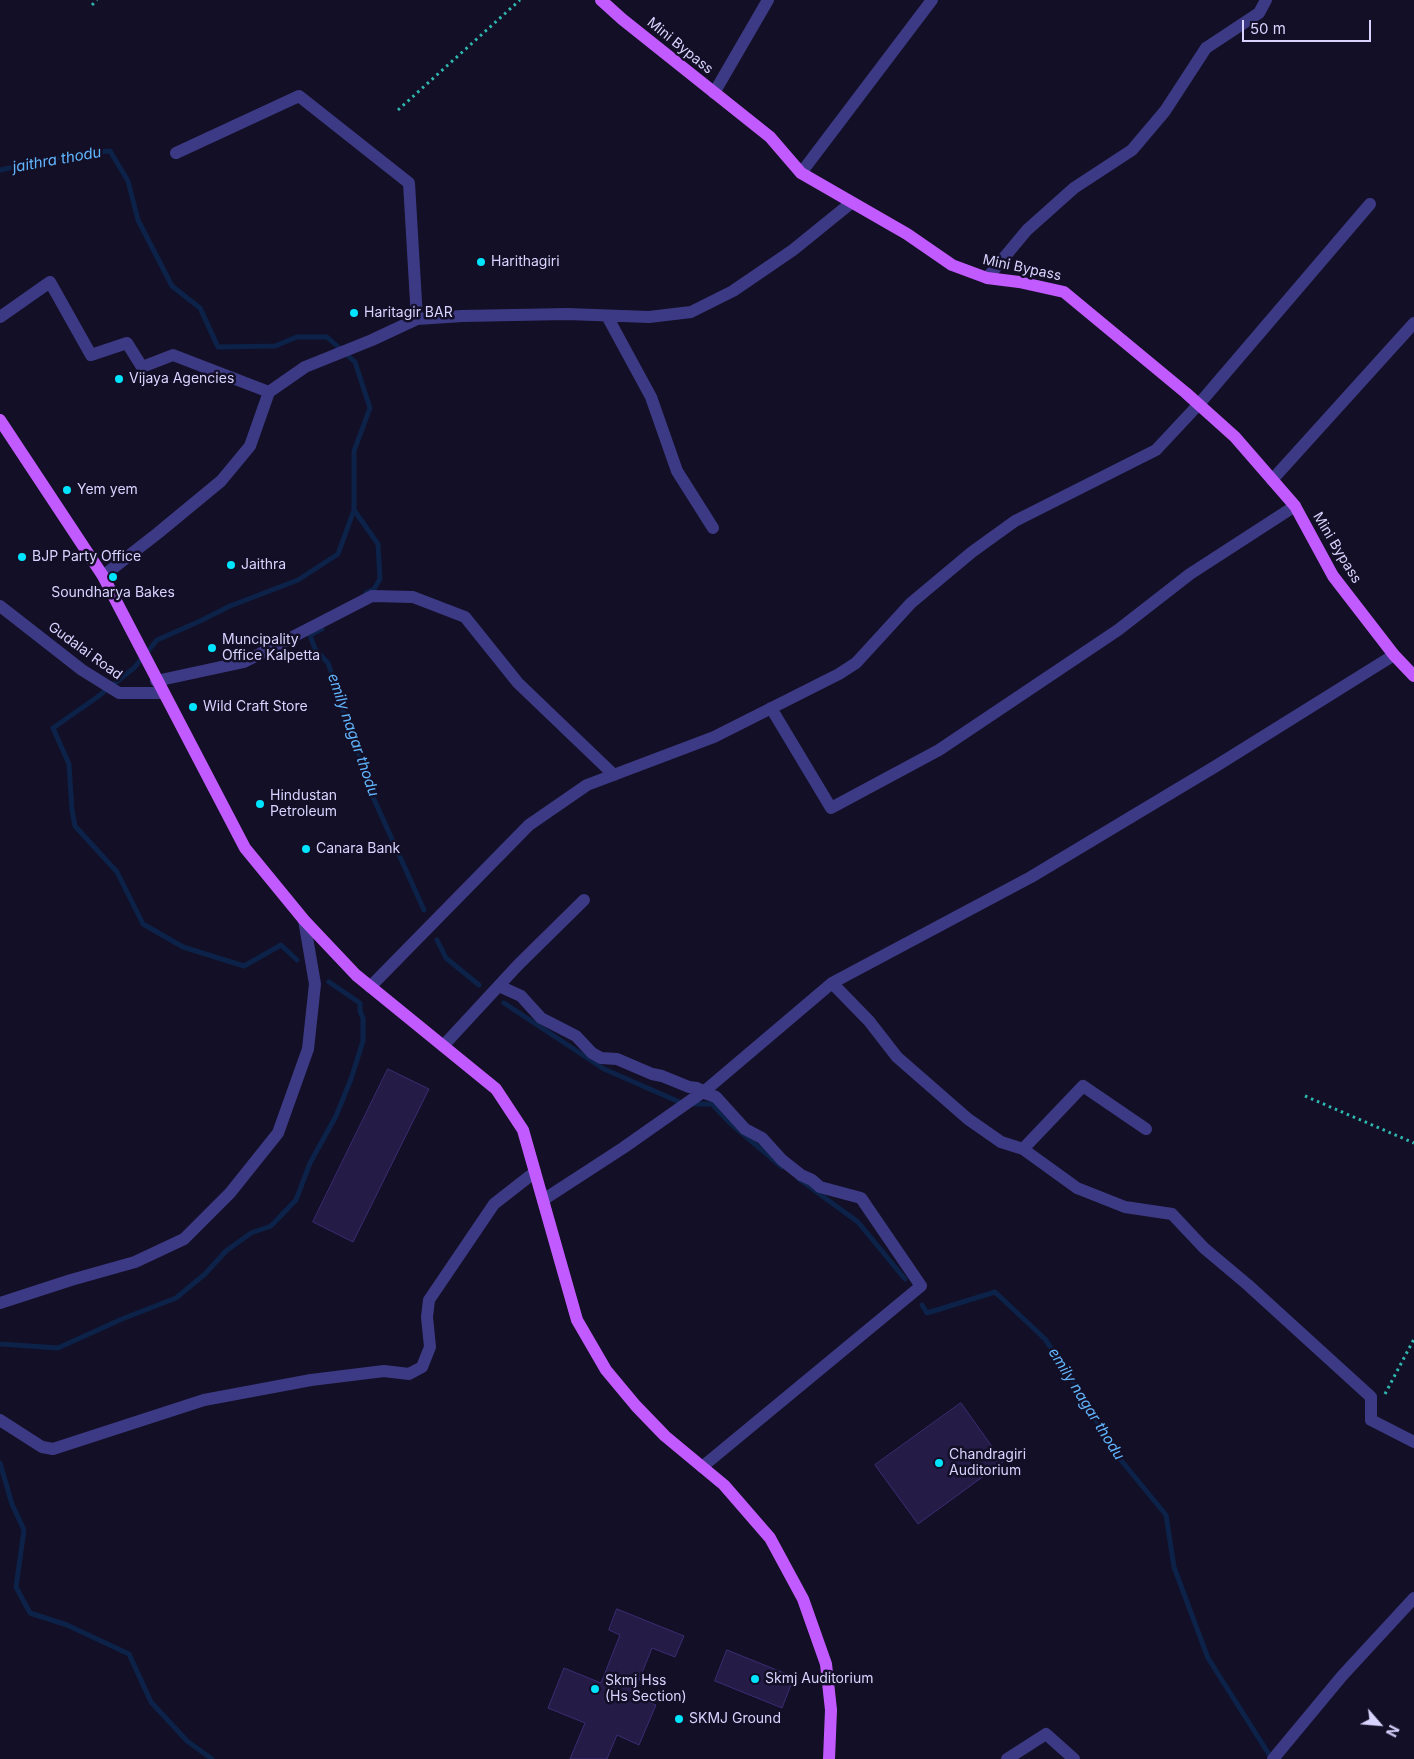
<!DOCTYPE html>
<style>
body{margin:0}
#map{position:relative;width:1414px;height:1759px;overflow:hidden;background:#130f26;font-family:Inter,sans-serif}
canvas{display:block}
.north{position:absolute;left:1354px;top:1699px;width:50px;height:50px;-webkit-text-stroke:4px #130f26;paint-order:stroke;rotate:117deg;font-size:14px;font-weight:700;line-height:20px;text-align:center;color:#d9d4ff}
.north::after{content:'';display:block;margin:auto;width:18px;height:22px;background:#d9d4ff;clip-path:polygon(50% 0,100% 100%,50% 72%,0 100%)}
.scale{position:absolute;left:1242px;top:20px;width:129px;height:22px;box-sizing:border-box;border:2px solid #d9d4ff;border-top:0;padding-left:6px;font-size:15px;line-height:18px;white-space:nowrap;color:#d9d4ff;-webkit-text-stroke:4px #130f26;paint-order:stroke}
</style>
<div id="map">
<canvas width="1414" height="1759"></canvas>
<div class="north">N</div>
<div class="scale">50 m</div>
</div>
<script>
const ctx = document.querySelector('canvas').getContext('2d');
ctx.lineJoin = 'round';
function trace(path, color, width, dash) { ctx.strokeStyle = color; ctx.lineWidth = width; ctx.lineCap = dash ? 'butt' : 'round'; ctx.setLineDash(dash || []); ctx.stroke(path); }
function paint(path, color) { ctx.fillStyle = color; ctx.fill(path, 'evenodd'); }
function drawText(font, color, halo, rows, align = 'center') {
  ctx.font = font + ' Inter,sans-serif'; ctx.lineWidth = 5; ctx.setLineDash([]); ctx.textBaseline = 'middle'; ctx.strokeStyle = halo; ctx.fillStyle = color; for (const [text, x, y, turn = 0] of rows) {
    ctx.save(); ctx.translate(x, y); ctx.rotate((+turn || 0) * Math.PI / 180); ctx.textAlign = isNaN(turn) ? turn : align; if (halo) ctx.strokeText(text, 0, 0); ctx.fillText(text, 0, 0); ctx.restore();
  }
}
const stream = new Path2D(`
 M0,170l74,-16 36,-3 18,30 10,39 34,66 28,22 18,39 57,-1 22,-9h30l28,25 15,46 -16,43v59l-16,44 -40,26 -68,26 -32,16 -41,18 -23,28 -38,30 -43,30 16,36 3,46 3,16 42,46 26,52 40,23 61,19 37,-21 16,15
 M354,510l24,34 2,35 -6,10 -8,4
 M322,629l-12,6 5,14 13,14 10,28 10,37 13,31 7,27 56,124
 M437,940l9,18 33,27
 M504,1003l100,66 80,35h28l18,19 52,44
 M799,1179l59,43 47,57
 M922,1305l5,8 68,-21 50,47 40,60 26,49 55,67 8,52 34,91 64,101
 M0,1344l58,4 64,-29 54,-21 29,-24 21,-23 25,-18 20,-7 25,-26 14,-37 26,-47 15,-37 12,-38v-23l-3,-7v-8l-31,-21
 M0,1463l12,41 12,26 -8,57 14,26 37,12 62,29 22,48 36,39 25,18`);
const building = new Path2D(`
 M388,1069l41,20 -76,153 -40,-20z
 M961,1403l42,59 -85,62 -43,-59z
 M617,1609l67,27 -9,21 -23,-9 -19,47 23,10 -17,40 -22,-10 -10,24h-37l15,-36 -37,-15 16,-40 37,15 19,-48 -11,-5z
 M727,1650l67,27 -12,31 -67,-27z`);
const path = new Path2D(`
 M92,5l5,-5
 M398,110l122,-110
 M1305,1096l109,47
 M1385,1394l29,-55`);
const minor = new Path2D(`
 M714,93l54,-93
 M176,153l123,-57 110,87 8,136
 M801,173l131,-173
 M987,278l40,-48 47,-42 58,-38 33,-39 41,-63 53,-35 7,-13
 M607,316l44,81 26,74 36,57
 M0,317l50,-35 41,73 36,-12 15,24 31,-12 96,37
 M1272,480l142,-157
 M103,576l55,-43 63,-52 29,-35 19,-54 36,-25 67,-27 45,-21 45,-3 105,-2 82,3 42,-5 42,-21 60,-41 58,-47
 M0,606l82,64 37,23h43
 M156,681l88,-19 128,-66 41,1 52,20 53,66 96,92
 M771,708l60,100 108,-58 179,-120 72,-56 105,-68
 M832,983l37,38 28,36 71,62 33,23 22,7 60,-63 63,43
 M499,986l22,10 20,22 35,18 16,17 9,5 16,1 35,15 10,2 27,11 8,1 6,3
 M370,987l159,-162 58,-40 127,-48 125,-63 17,-11 55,-60 61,-51 43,-31 141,-71 43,-46 171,-200
 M443,1046l75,-81 66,-65
 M702,1092l14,5 29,32 17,9 20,22 19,15 11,5 8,7 41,11 60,88 -219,181
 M1023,1149l54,39 48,19 47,7 32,34 44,37 123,112v23l43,22
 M543,1200l80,-52 84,-59 125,-106 199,-106 185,-111 178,-111
 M0,1303l71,-23 64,-18 49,-23 46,-46 48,-60 30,-84 7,-65 -11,-64
 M0,1420l42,27 11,2 151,-49 107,-20 73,-9 25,3 13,-7 8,-20 -3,-30 2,-17 65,-96 41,-32
 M1007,1759l39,-25 28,25
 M1273,1759l69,-83 72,-78`);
const major = new Path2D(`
 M601,0l21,19 148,118 31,36 106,61 45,31 35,13 32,4 45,10 122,101 49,44 60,69 38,70 61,79 20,21
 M0,420l103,156 142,272 59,72 52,55 140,114 27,41 54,190 29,50 30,36 29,30 59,49 46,53 33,61 23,65 5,46 -2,49`);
const markers = [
 [481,262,5,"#00e5ff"],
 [354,313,5,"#00e5ff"],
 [119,379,5,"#00e5ff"],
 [67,490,5,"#00e5ff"],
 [22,557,5,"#00e5ff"],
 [231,565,5,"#00e5ff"],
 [113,577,5,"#00e5ff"],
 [212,648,5,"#00e5ff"],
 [193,707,5,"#00e5ff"],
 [260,804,5,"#00e5ff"],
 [306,849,5,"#00e5ff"],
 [939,1463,5,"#00e5ff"],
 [755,1679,5,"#00e5ff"],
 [595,1689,5,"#00e5ff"],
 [679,1719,5,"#00e5ff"]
];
const streetNames = [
 ["Mini Bypass",680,46,39],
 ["Mini Bypass",1022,268,12],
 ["Mini Bypass",1337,548,59],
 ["Gudalai Road",85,651,36]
];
const poiNames = [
 ["Harithagiri",491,262],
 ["Haritagir BAR",364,313],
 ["Vijaya Agencies",129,379],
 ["Yem yem",77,490],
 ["BJP Party Office",32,557],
 ["Jaithra",241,565],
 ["Soundharya Bakes",113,593,"center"],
 ["Muncipality",222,640],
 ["Office Kalpetta",222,656],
 ["Wild Craft Store",203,707],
 ["Hindustan",270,796],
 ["Petroleum",270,812],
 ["Canara Bank",316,849],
 ["Chandragiri",949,1455],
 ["Auditorium",949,1471],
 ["Skmj Auditorium",765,1679],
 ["Skmj Hss",605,1681],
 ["(Hs Section)",605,1697],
 ["SKMJ Ground",689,1719]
];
const waterNames = [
 ["jaithra thodu",57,160,-10],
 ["emily nagar thodu",353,735,71],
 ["emily nagar thodu",1086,1404,58]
];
trace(stream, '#0c2248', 5);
paint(building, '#241b47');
trace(building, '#3b2d73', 1);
trace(path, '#2fb8b0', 3, [2.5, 4]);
trace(minor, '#3d3a85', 12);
trace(major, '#c25bff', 12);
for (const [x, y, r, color] of markers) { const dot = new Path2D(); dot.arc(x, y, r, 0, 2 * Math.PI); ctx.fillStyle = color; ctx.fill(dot); trace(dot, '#130f26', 2); }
drawText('14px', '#d9d4ff', '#130f26', streetNames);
drawText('14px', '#d9d4ff', '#130f26', poiNames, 'left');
drawText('italic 15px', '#62b6ff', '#130f26', waterNames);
</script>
